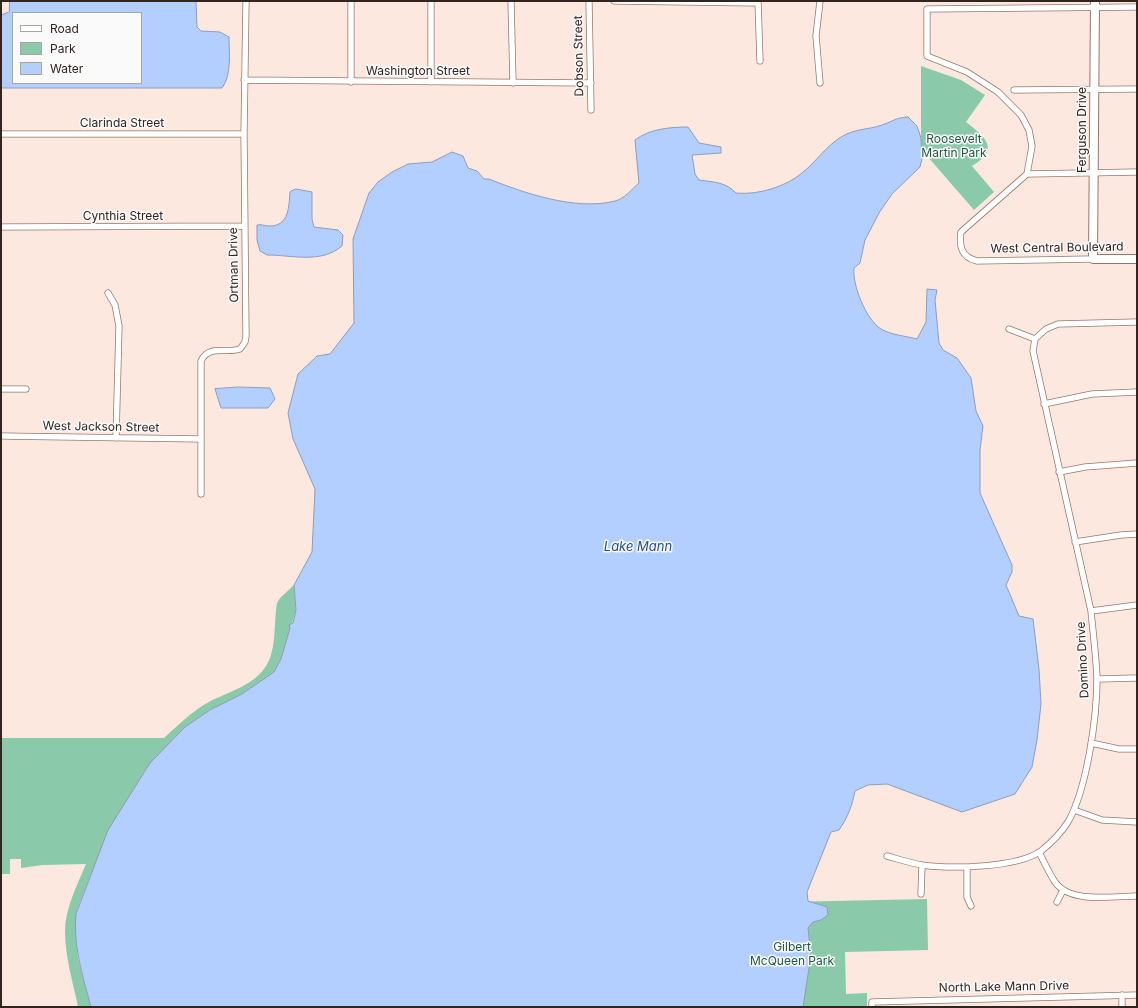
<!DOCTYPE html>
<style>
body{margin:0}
#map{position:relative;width:1138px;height:1008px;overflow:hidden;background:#fde8e0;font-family:Inter,sans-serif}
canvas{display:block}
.frame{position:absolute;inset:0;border:2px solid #322520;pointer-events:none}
.legend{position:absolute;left:12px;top:12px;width:130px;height:72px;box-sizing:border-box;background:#fafafa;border:1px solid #aaa5a3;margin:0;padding:5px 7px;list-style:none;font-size:12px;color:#322520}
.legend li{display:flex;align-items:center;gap:8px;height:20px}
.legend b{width:20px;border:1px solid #aaa5a3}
</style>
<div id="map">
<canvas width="1138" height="1008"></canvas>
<div class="frame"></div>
<ul class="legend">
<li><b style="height:5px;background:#fff"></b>Road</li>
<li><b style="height:11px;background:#8acaaa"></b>Park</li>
<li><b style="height:11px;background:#b2cfff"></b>Water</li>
</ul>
</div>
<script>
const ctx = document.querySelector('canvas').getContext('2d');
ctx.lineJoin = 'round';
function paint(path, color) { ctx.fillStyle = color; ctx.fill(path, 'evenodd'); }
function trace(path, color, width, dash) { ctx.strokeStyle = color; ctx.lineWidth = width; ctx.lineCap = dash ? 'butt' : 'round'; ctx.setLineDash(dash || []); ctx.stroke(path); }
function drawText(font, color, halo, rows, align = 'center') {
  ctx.font = font + ' Inter,sans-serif'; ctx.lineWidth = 3; ctx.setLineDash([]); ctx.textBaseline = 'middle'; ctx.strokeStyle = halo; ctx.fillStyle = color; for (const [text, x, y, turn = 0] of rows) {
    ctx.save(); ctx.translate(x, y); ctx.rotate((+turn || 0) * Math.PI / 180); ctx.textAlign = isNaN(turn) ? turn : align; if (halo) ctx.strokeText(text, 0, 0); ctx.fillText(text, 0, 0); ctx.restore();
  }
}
const green = new Path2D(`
 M921,66l40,14 24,15 -19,27c19,15 35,27 6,44l22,26 -20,18 -53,-61z
 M294,585l2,25 -15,49 -7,13 -32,22 -32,16 -25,17 -11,11 -78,125 -17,42 -4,20 3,33 13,49h-13c-5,-25 -13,-50 -13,-76 0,-22 12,-46 21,-67l-43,1 -22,3v-9h-11v15h-9v-136h163c11,-10 22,-21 35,-30 24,-17 62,-20 72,-53 5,-16 3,-35 6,-52l3,-5z
 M927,899l1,51 -83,2 1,42 21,-1v14h-271l1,-101z`);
const water = new Path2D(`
 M10,1h186l1,26 4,4 19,1 9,5c0,16 3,38 -7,51h-221v-73l8,-3zM13,13h128v70h-128z
 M908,117l9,9 4,12 1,21 -2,8 -28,27 -13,19 -14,27 -5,23 -6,5c-2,16 12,52 27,61 10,6 25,7 36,10l9,-17 1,-33 10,1 -2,10 4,43 4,7 14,8 14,20 5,33 7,15 -3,24v43l32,72v7l-6,13 13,31 14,3 6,50 2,35 -4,36 -5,27 -17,27 -53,18 -75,-28 -19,1 -13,6c-3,15 -7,26 -16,39l-8,2 -24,60 1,9 19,6 1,8 -7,5 -8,2 -5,6 3,27 -8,52h-712c-8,-30 -18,-61 -15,-93l32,-84 42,-67 35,-36 25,-17 32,-16 32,-22 7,-13 9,-31 -1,-3 4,-2 3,-13 -2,-25 18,-33 3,-63 -22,-50 -5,-26 10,-39 19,-18 13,-2 24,-31 -1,-84 16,-46 9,-11 14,-10 16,-8 24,-2 20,-10 11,4 5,12 9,3 7,8h5c35,14 87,32 126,22 9,-2 17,-12 24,-18l-4,-43c14,-11 35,-13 53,-13l11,16 22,4v6l-29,2 3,19 4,6c14,2 27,2 37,13 22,2 49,-6 66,-20 14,-11 24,-27 39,-36 15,-9 27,-7 41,-12 12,-4 12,-7 26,-8z
 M296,189l16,3v27l2,8 24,3 5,5 -1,11c-21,18 -50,9 -75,9l-7,-4 -3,-11v-15c4,-1 8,1 13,1 19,0 19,-20 20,-34z
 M239,387l31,1 5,11 -7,9h-47l-6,-19z`);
const street = new Path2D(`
 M351,1v81
 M431,1v81
 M511,1l2,82
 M589,1l2,109
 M614,1l144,2
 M758,1l2,60
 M820,1l-4,35 4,47
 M244,80l347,3
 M1014,90l123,-1
 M1,134h243
 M1027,174l110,-2
 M1,227l244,-1
 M1093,259l-116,2c-16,-4 -18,-15 -16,-29l66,-58 5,-28 -3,-16 -8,-15 -23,-23 -31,-20 -40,-16v-47l210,-2
 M108,293l7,12 4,21 -3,112
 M1009,329l26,10
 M1035,339l11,-10 12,-5 79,-2
 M1,389h25
 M1044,404l48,-10 45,-2
 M1,436l200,3
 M1059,472l26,-5 52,-4
 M201,494v-133c8,-17 25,-7 39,-12l5,-7 1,-6 -2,-202 2,-133
 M1075,542l46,-7 16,-1
 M1091,611l46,-6
 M1097,679l40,-1
 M1091,743l28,6h18
 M1074,810l28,10 35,2
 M1039,852c5,10 10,21 16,30 15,22 59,14 82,14
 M887,856c11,3 23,7 35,9 28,4 95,3 119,-14 10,-8 20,-18 27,-29 19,-33 29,-105 29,-144 -1,-23 -4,-45 -6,-67l-58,-260 2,-12
 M967,867v30l4,9
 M921,894l1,-29
 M1057,902l6,-12
 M1122,995v12
 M872,1007v-5l265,-7`);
const secondary = new Path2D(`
 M1095,1l-2,258h44`);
const streetNames = [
 ["Dobson Street",579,56,-91],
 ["Washington Street",418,71],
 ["Clarinda Street",122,123],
 ["Ferguson Drive",1082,130,-90],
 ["Cynthia Street",123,216],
 ["West Central Boulevard",1057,248,-1],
 ["Ortman Drive",234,265,-91],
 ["West Jackson Street",101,427,1],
 ["Domino Drive",1083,660,-93],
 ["North Lake Mann Drive",1004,987,-1]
];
const parkNames = [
 ["Roosevelt",954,139],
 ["Martin Park",954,153],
 ["Gilbert",792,947],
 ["McQueen Park",792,961]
];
const waterNames = [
 ["Lake Mann",638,547]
];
paint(green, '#8acaaa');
paint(water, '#b2cfff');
trace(water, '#8c9cbc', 1);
trace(street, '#96776b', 7);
trace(secondary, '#96776b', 10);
trace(street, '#fff', 5.5);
trace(secondary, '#fff', 8);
drawText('12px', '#322520', '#fafafa', streetNames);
drawText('12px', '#1e5840', '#fafafa', parkNames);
drawText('italic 13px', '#254d92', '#fafafa', waterNames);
</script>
